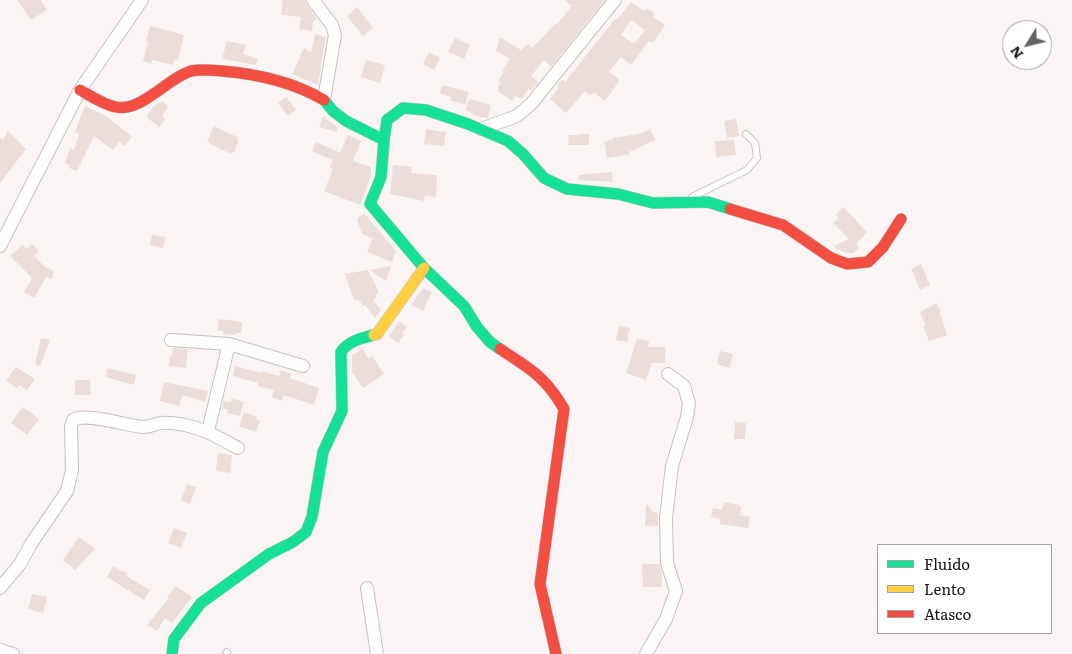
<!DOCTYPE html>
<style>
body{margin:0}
#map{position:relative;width:1072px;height:654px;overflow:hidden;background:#faf5f4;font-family:Literata,serif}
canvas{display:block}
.legend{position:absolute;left:877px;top:544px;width:175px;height:90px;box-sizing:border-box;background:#fff;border:1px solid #a2a1a0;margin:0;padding:6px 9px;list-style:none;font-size:15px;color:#161312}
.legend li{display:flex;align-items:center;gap:10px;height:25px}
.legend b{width:25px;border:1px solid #a2a1a0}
.north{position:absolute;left:1002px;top:20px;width:50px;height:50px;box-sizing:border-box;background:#fff;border:1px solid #a2a1a0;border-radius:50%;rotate:234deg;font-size:14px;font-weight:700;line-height:20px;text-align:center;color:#161312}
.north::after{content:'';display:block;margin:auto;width:18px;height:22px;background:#666261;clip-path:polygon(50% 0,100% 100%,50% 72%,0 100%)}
</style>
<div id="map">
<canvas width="1072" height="654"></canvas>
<ul class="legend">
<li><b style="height:6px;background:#16e098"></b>Fluido</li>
<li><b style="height:6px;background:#ffcf43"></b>Lento</li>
<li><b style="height:6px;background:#f24e42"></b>Atasco</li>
</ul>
<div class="north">N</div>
</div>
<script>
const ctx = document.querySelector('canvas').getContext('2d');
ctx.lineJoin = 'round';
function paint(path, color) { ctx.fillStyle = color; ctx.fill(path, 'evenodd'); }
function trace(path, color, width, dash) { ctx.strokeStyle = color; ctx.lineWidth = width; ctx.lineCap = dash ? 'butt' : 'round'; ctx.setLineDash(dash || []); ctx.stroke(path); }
const building = new Path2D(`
 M17,0h24l6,10 -16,10z
 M283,0h22l2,5 10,14 -4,3 -1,9 -13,-2 2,-12 -20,-2z
 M565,0h40l-54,67 -7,-7 -13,16 7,6 -7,9 -3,-2 -6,10 -7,-3 -3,5 -14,-10v-4l3,-5 -3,-1 6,-9 -2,-1 8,-12 -14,-8 4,-14 21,13 7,-6 4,4 24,-25 1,1 15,-18z
 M631,2l13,9 2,-3 9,6 -2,3 12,8 -12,18 -4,-2 -18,24 -10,-8 -12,15 11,8 -15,21 -9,-7 -2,-1 -5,2 -4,-4 -19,22 -16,-14 9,-11 -2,-2 5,-7 3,3 50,-63 2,1zM631,20l14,10 -11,14 -13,-9z
 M357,7l16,21 -10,8 -16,-20z
 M150,26l34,9 -6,25 -4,-1 -1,6 -21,-5 -1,4 -8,-3 5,-19 -2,-1z
 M315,34l11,3 -8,48 -26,-11 12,-26 7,4z
 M455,38l15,7 -6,14 -16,-7z
 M227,41l19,4 -3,9 15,5 -2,6 -34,-6z
 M429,52l11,6 -6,12 -11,-6z
 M366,60l19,5 -5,18 -19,-6z
 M442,85l27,7 -4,13 -15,-5 1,-3 -11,-4z
 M286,97l10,13 -8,6 -10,-13z
 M469,99l22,6 -3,13 -10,-1 -12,-7z
 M162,101l6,5 -6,10 3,3 -6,8 -13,-10 7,-10z
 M85,106l21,10 26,21 -7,9 -6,-4 -6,8 -19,-14 -17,35 -8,-3 1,-2 -5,-3 5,-15 4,2 5,-16 -4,-2z
 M323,116l15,12 -1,4 -18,-5z
 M736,119l3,17 -12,2 -3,-17z
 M214,126l23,11 1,5 -4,10 -5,1 -22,-11z
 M426,129l20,3 -2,14 -20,-2z
 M650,129l5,11 -26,12 1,2 -23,4 -3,-17 9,-1v-2l26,-4z
 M8,131l18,18 -26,34v-45l3,2z
 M578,134h11v11h-21l1,-10h9z
 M348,135l13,6 -8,20 18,6v8l-11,30 -36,-14 9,-22 -3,-2 2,-7 -20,-9 4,-9 24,11z
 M734,140l2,15 -20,2 -1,-16z
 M393,165l19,2 -1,6 26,2 -1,22 -11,-2 -1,6 -34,-7z
 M612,172l1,10 -34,-2v-5z
 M843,207l23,24h2l-12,13 3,4 -6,5h-5l-12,-4 -2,-3 15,-7 -16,-16 6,-5 -3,-3z
 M364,213l32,38 -4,11 -25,-10 6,-14 -11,-4 -5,-15z
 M152,235l13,2 -2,11 -13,-3z
 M32,244l7,7 -5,5 11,11 9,4 -2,8 -6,-2 -12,21 -10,-6 8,-14 -22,-22 12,-11 5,4z
 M921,264l9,21 -10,5 -9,-21z
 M391,266l-5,15 -16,-11z
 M368,270l11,23 -4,2 2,3 -4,2 8,10 -6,8 -10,-13 -2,1 -4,-6h-5l-9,-26z
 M423,288l9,4 -9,19 -12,-6z
 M937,303l4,9 -1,1 7,22 -18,6 -6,-15h3l-6,-14z
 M219,319l23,3 -1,11h-5v2l-13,-1v-3h-5z
 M399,321l8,6 -5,7 2,1 -6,8 -9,-7z
 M619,326l11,2 -3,14 -11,-2z
 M41,338l9,2 -10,26 -5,-2z
 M637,339l12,2 -1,6h17v16h-13l-6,17 -20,-7z
 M173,348l15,1 -2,19 -17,-2 1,-11 2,1z
 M363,349l5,10 4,-3 12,18 -21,14 -11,-16v-17z
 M720,351l13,3 -3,14 -13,-4z
 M235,366l26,7v-2l18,5 2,-6 11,4 -2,4 29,10 -5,17 -30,-10 -2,6 -10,-4 2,-7 -16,-4v-3l-25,-7z
 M16,367l19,12 -8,11 -8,-5 -2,3 -11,-7z
 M107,368l29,7 -2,10 -28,-8z
 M75,380h15l1,15h-16z
 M164,382l44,9 -3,11 -23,-7 -3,11 -19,-5z
 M232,398l12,4 -4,14 -13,-3 1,-3 -6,-2 2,-7 7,1z
 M23,407l16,12 -12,16 -16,-12z
 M244,412l13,5 -1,3 4,1 -4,11 -17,-6z
 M735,422l11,1 -1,16h-11z
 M218,453l14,2 -2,18 -14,-2z
 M187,484l9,3 -6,17 -9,-4z
 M724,502l15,3v1l2,1 -1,8 10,2 -2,11 -28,-4 1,-5 -10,-2 2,-9 9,2z
 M646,504l7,8 5,1v13h-13z
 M174,528l13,5 -6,15 -13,-5z
 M79,537l16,12 -20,21 -12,-10z
 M642,564h17l3,10v13h-19z
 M113,566l15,8 -2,2 24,14 -6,10 -37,-23z
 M176,586l16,11 -20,26 -7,-5 -8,13 -10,-6 22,-27 -2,-1z
 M32,594l15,3 -4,16 -15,-4z`);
const lane = new Path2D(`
 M692,197l55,-27 10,-12 -2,-15 -9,-9
 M226,654l1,-2`);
const street = new Path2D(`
 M313,0l19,25 3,10 -11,64
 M481,129l36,-13 14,-12 84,-104
 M0,246l80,-156 62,-90
 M171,340l58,4 -21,87
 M229,344l74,22
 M0,588l20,-24 11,-20 36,-53 5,-21 -1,-44 2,-6c13,-8 54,6 71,7 7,0 12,-4 18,-4 7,-1 17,1 23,2 20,4 36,14 53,23
 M367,588l10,66
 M0,650l13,4
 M646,654l20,-35 10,-28 -9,-28 -1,-45 6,-52 15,-49 2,-14 -5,-17 -16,-12`);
const fast = new Path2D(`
 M324,100l9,11 13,10 38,19 3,-20 16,-12 23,2 42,14 40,17 15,13 21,24 23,11 51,5 35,9 55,-1 22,7
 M384,140l-3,37 -11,27 54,64 40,38 13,21 13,15 10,7
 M172,654l2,-15 27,-36 68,-49 24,-12 13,-10 6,-15 11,-65 19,-41 -1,-59c7,-11 21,-14 33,-17`);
const slow = new Path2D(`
 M374,335l3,-1 47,-66`);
const jam = new Path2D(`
 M80,90c41,24 46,24 85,-4 8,-6 17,-12 26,-15 10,-2 21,-1 31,0 36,3 71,11 102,29
 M730,209l53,16 48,33 16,6 21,-2 15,-15 18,-28
 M500,349c30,20 45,27 64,60l-24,175 16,70`);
paint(building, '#ebddd9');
trace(lane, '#c5c2c1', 8);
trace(street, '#c5c2c1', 14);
trace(fast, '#c5c2c1', 12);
trace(slow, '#c5c2c1', 12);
trace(jam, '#c5c2c1', 12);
trace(lane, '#fefefd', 6);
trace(street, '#fefefd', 12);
trace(fast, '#16e098', 11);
trace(slow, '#ffcf43', 11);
trace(jam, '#f24e42', 11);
</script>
